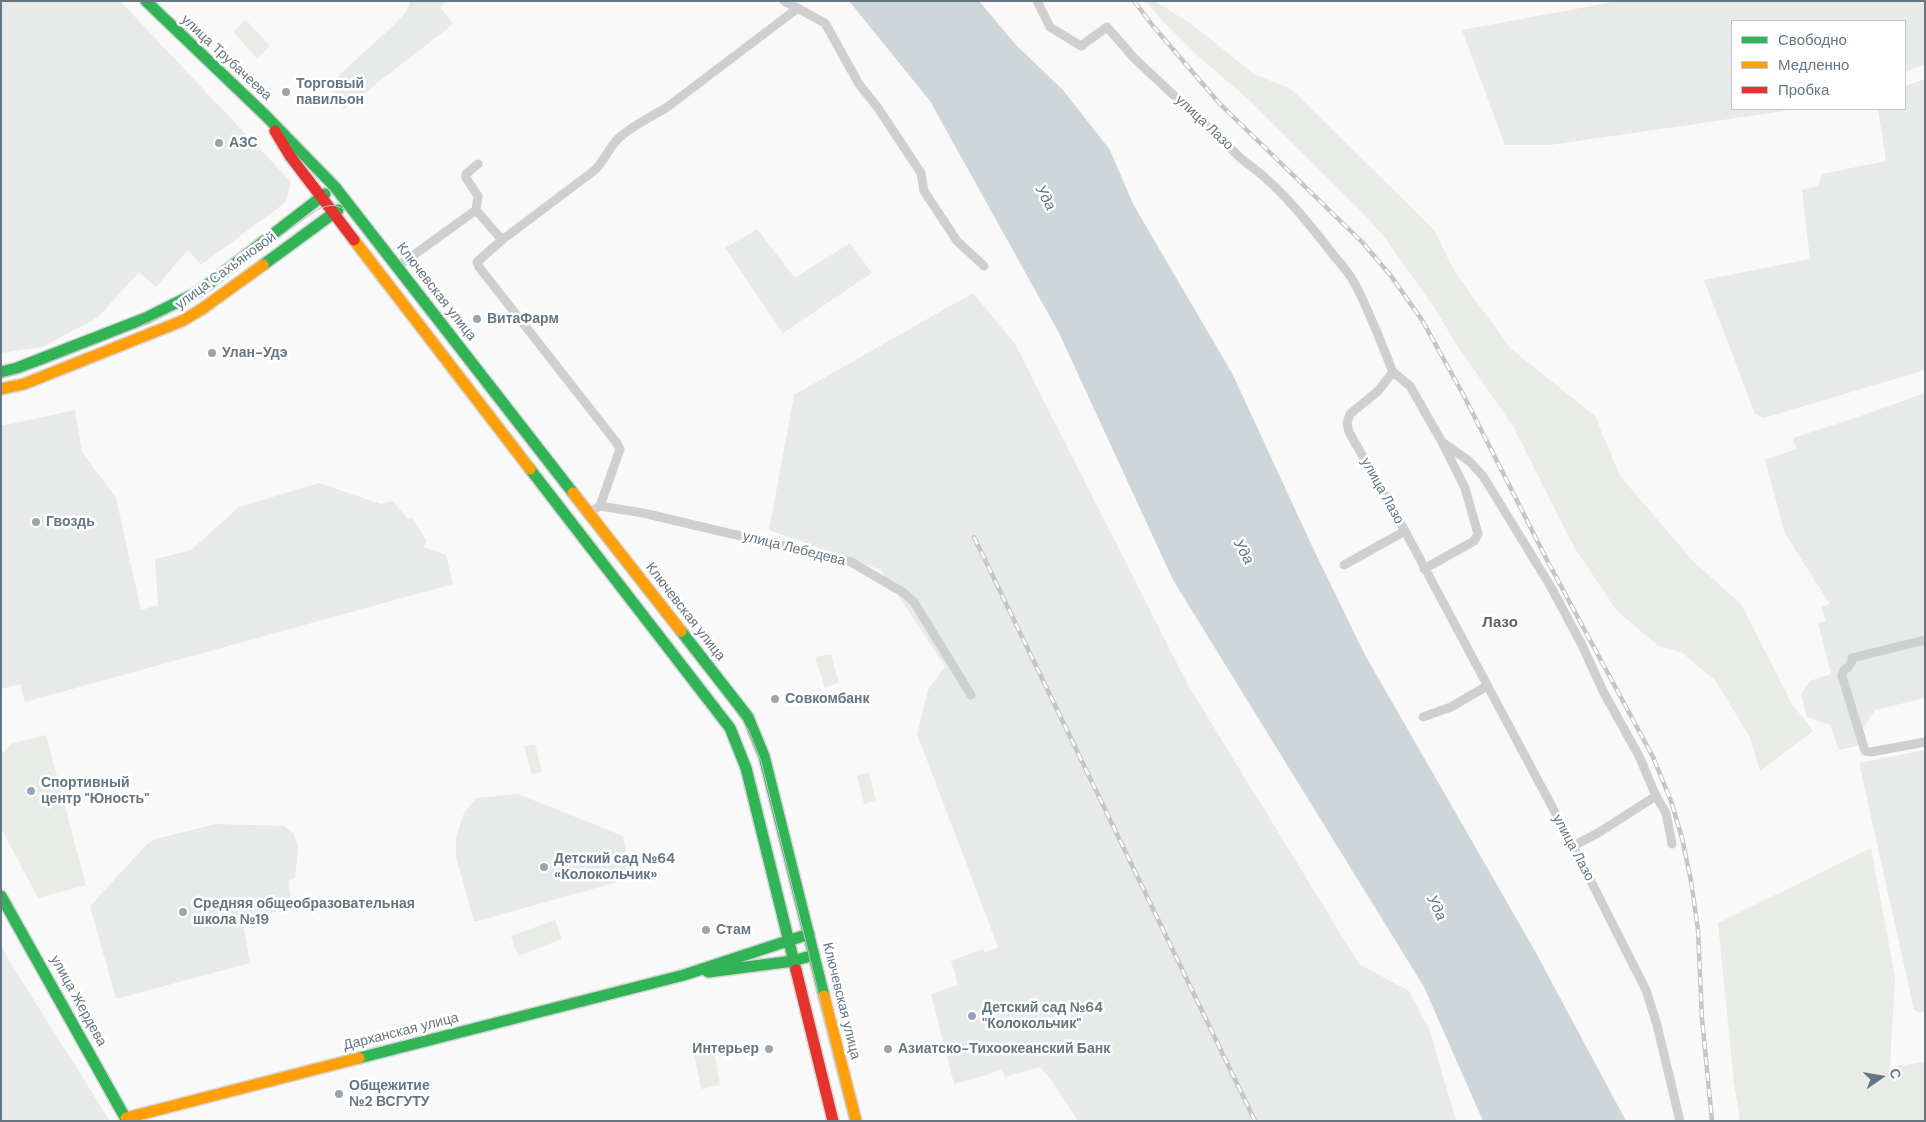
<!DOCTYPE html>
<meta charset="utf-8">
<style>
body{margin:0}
#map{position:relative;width:1926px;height:1122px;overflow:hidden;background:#f9f9f9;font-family:"DM Sans",sans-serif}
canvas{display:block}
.frame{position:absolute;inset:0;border:2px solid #657683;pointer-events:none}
.legend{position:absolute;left:1731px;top:20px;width:175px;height:90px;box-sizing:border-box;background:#fff;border:1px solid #c1c8cd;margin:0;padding:6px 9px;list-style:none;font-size:15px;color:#657683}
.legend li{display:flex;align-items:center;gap:10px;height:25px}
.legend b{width:25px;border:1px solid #c1c8cd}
.north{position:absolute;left:1856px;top:1052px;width:50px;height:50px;-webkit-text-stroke:4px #fff;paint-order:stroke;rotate:77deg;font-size:14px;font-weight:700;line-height:20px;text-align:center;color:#657683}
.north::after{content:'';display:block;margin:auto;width:18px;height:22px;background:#657683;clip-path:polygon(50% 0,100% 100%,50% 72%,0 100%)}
</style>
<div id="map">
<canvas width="1926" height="1122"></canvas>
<div class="frame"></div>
<ul class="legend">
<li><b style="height:6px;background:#30b455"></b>Свободно</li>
<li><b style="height:6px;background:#ff9f0a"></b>Медленно</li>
<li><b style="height:6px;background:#e5322d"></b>Пробка</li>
</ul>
<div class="north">С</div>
</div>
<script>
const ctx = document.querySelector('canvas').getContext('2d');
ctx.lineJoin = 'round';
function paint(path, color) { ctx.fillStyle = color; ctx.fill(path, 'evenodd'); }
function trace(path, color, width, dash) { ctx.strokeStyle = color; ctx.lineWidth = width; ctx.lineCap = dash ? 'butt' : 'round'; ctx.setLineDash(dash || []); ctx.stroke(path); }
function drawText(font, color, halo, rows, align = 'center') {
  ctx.font = font + ' "DM Sans",sans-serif'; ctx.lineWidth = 5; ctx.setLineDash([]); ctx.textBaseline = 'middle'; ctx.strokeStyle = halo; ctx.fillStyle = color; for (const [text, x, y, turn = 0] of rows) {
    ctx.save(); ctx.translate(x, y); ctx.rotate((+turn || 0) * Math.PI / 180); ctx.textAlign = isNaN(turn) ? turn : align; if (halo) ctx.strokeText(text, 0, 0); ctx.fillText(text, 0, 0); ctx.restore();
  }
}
const built = new Path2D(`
 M1,1h119l171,181 -5,20 -85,63 -13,-15 -32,37 -17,-15 -41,45 -55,30 -42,6z
 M411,1h35l-6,6 13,17 -109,85 -16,-24 67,-61 11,-12z
 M1618,1h307v63l-20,8v-51h-173v88h55l-2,2 -235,34h-45l-43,-115z
 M1925,79v291l-161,48 -9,-4 -51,-134 106,-21 -8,-69 16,-4 4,-12 64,-13 -8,-52h27v-23z
 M757,229l38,49 55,-35 22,30 -89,60 -58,-85z
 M973,293l42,51 173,341 171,279 50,27 21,40 26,90h-378l-25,-39 -13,-15 -35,10 -3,-9 -12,6 -36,10 -23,-90 27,-9 -7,-24 32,-12 2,4 13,-6 -81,-213 11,-44 17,-24 -64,-96 -112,-40 25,-135z
 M1925,393v305l-50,12 -12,18 4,16 -28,6 -9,-25 -23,-8 -6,-23 9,-13 21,-7 -13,-51 8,-2 -5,-14 9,-3 -45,-70 -20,-74 31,-11 -3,-11 62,-20z
 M75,410l7,42 34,46 25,112 17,-5 -3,-46 36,-9 48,-43 80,-24 62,21 12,-3 15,18 4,-1 14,22 -2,7 22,8 7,29 -428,118 -5,-18 -19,5v-263z
 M1925,750v261l-5,2 -6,-3 -55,-247z
 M518,794l105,42 9,42 -158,44 -18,-65v-19l8,-25 12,-15z
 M216,824l68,2 10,8 4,13 -3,31 -7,3 5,26 -50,14 7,42 -134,36 -26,-93 58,-63 7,-4z
 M1,946l14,24 95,151h-109z`);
const green = new Path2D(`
 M1146,1h9l39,25 60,48 37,15 143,141 20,41 57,78 84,67 25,60 74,86 47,42 51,100 21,27 -53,40 -10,-34 -35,-57 -34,-28 -23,-6 -41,-35 -43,-64 -60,-119 -59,-86 -18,-30 -51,-73 -22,-25 -115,-114 -50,-43 -38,-38z
 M246,20l24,26 -13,12 -24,-26z
 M831,654l8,28 -14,6 -10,-31z
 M46,735l40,150 -48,13 -37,-70v-73l10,-11z
 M535,744l7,28 -10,2 -8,-28z
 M869,773l7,27 -12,4 -7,-29z
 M1871,848l24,129 -5,90 35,-5v59h-185l-6,-39 -16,-159z
 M555,920l7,19 -44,17 -7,-20z
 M714,1051l6,34 -19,4 -7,-35z`);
const water = new Path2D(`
 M849,1h130l37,44 47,45 47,60 23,54 100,171 79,171 53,109 170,296 91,170h-143l-59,-134 -251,-407 -114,-247 -129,-232z`);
const street = new Path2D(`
 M784,1l41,22 34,61 19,24 43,65 3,18 33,50 27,25
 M1037,1l13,26 31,19 26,-19 28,32 110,103c33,22 66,64 90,95 7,8 15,17 20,27 15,28 26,59 38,88
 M476,210l26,30
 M397,267l79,-57 2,-14 -12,-18v-4l12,-10
 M1393,372l-15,19 -28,23 -3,9 2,9 56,99 168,315 73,144 11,35 23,96
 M1393,372l17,14 32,56 23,46 13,46 -4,7 -50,28
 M1442,442l27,19 14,15 68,111 30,56 23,50 35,63 17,40 10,17 6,31
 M600,506l20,-57 -4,-7 -137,-175 -2,-5 25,-22 93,-70c9,-9 13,-20 21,-29 8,-10 39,-27 50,-33l132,-100
 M595,509l5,-3 43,7 208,49 53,31 10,9 57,93
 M1344,565l61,-34
 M1925,640l-73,18c0,6 -4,10 -9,13l-1,5 23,75 6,1 54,-10
 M1423,717l28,-10 36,-21
 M1573,846l25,-13 58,-37`);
const fast = new Path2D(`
 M146,1l119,114 70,72 238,306
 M263,265l75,-55
 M1,372l16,-4 129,-50 52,-26 127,-98
 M530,469l200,259 16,40 50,202
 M681,631l67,86 16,39 60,240
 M1,896l126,225
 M708,972l85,-11 21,-6
 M359,1058l325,-83 125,-41`);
const slow = new Path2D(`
 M354,240l176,229
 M1,389l23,-5 158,-63 20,-12 61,-44
 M573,493l108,138
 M824,996l32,125
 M126,1118l233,-60`);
const jam = new Path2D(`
 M275,131l15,25 64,84
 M796,970l37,151`);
const tram = new Path2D(`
 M1,378l19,-5 31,-11 85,-34 45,-21 136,-97c10,-5 17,-7 28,0l390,500 14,21 12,30 89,360`);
const rail = new Path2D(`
 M1134,1l19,25 67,78 143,139 28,33 31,44 42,76 84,166 105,195 18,44 11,37 9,43 7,49 4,89 10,102
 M974,537l281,584`);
const markers = [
 [286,92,5,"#99a4ac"],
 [219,143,5,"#99a4ac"],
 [477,319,5,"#99a4ac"],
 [212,353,5,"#99a4ac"],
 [36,522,5,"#99a4ac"],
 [775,699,5,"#99a4ac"],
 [31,791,5,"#99a4ac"],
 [544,867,5,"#99a4ac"],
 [183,912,5,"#99a4ac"],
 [706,930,5,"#99a4ac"],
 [972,1016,5,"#99a4ac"],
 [769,1049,5,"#99a4ac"],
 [888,1049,5,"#99a4ac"],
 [339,1094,5,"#99a4ac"]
];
const streetNames = [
 ["улица Трубачеева",226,58,43],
 ["улица Лазо",1204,123,43],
 ["улица Сахьяновой",226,271,-36],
 ["Ключевская улица",436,292,52],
 ["улица Лазо",1382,491,61],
 ["улица Лебедева",794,549,14],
 ["Ключевская улица",685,612,52],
 ["улица Лазо",1573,848,62],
 ["улица Жердева",78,1001,61],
 ["Ключевская улица",841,1001,76],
 ["Дарханская улица",401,1032,-14]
];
const poiNames = [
 ["Торговый",296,84],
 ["павильон",296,100],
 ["АЗС",229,143],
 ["ВитаФарм",487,319],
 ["Улан-Удэ",222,353],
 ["Гвоздь",46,522],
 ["Совкомбанк",785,699],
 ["Спортивный",41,783],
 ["центр \"Юность\"",41,799],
 ["Детский сад №64",554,859],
 ["«Колокольчик»",554,875],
 ["Средняя общеобразовательная",193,904],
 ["школа №19",193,920],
 ["Стам",716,930],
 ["Детский сад №64",982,1008],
 ["\"Колокольчик\"",982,1024],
 ["Интерьер",759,1049,"right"],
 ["Азиатско-Тихоокеанский Банк",898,1049],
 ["Общежитие",349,1086],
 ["№2 ВСГУТУ",349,1102]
];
const waterNames = [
 ["Уда",1045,198,61],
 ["Уда",1243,552,61],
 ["Уда",1436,908,64]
];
const neighbourhoodNames = [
 ["Лазо",1500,623]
];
paint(built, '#e8e9e9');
paint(green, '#e8ebe6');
paint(water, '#ced6d9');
trace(fast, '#d5d6d7', 14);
trace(slow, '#d5d6d7', 14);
trace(jam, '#d5d6d7', 14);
trace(street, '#cecfd0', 9);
trace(fast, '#30b455', 11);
trace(slow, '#ff9f0a', 11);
trace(jam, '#e5322d', 11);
trace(tram, '#c3c5c6', 1);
trace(rail, '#c3c5c6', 4.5);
trace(rail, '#fff', 2.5, [8]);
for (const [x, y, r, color] of markers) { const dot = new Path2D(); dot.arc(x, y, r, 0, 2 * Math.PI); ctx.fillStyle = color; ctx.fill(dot); trace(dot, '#fff', 2); }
drawText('14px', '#657683', '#fff', streetNames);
drawText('bold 14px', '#657683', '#fff', poiNames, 'left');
drawText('italic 15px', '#60757c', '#fff', waterNames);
drawText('bold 15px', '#57646e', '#fff', neighbourhoodNames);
</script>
